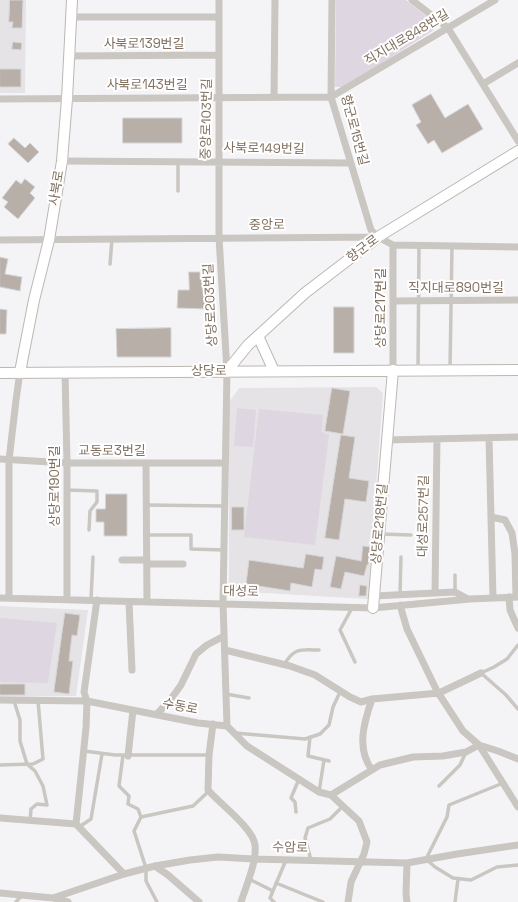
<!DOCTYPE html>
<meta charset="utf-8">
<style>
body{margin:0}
canvas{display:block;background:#f4f4f7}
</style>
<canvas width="518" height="902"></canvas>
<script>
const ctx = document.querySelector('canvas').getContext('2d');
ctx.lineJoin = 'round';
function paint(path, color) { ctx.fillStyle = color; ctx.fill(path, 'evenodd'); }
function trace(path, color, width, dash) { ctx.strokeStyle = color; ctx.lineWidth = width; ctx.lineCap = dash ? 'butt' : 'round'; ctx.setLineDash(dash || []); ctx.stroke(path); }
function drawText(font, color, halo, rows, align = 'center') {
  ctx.font = font + ' "Space Grotesk","Noto Sans KR",sans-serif'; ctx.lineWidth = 4; ctx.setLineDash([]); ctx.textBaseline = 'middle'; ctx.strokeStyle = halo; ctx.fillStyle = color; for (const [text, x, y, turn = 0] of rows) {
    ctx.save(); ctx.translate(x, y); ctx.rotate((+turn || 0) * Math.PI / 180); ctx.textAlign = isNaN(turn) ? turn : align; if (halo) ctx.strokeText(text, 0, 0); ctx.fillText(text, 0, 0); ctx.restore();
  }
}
const built = new Path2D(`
 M0,0h26l-1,93h-25z
 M376,387l7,6 -15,206 -139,-8v-116l-2,-70 12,-17z
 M0,606l88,4 -12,86 -76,1z`);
const green = new Path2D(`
 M336,0h70l29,23 -1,7 -90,57h-9z
 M237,408l19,2 -3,37 -19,-1z
 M259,409l64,6 -1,17 7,3 -14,110 -71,-8z
 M0,618l57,5 -9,60 -48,-1z`);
const building = new Path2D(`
 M10,0h13l-1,28h-10l1,-6h-4z
 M13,42l9,1 -1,7 -9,-1z
 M0,69h21v18h-21z
 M431,94l14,24 23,-14 15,25 -41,24 -8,-13 -6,4 -12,-19 5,-3 -9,-17z
 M123,118h59v25h-59z
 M14,138l11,10 5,-5 9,9 -11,11 -20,-19z
 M25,179l10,8 -5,6 5,5 -17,21 -14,-12 4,-5 -6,-4 14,-18 5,4z
 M0,257l8,2 -3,15 17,3 -2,14 -20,-4z
 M189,272h11v7l9,1v8h2v18h-3v3l-31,-1 1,-18h11z
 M334,307h20v46h-20z
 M0,309l7,1 -1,24h-6z
 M171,328v29h-54l-1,-28z
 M332,388l18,3 -7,43 -18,-3z
 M341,435l14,2 -6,41 20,3 -3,21 -21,-3 -6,41 -14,-2z
 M106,494h21v42h-23v-14h-8v-13h9z
 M232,507h12v23h-12z
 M363,546l8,1 -3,18h-1l-3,11 -19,-4 -4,17 -11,-2 6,-31 25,5z
 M306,554l18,3 -2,13 -7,-1 -3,18 -21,-4 -1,8 -44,-7 3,-24 54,8z
 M360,585l7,1 -1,10h-7z
 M65,613l15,2 -3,21 -5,-1 -3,26h4l-4,33 -15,-2z
 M0,684h25v11h-25z`);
const lane = new Path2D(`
 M178,162v29
 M110,264l2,-25
 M450,369l2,-123
 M418,370l1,-125
 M67,490l30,1v11l-7,9 -1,19
 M146,505l78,1
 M380,534l31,1
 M147,535h44v14l33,1
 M455,592v-17
 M400,594l1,-37
 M91,600l2,-43
 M352,608l-12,22 15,32
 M518,645l-11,14 -13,8 -13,6 25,22 12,14
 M284,665c10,-18 17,-15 35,-15
 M226,694l23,4
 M14,701l6,19v21l7,23 8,7 8,15 4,19 -10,-1 -6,5 -1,12
 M235,733l70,6 15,-5 9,-9 4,-18 7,-15
 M310,737l-2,19 21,5
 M84,751l31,4h94
 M123,755l-4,31 10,10 -1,8 10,5 3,8 -7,14 12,37v13l11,21
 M0,765l33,-1 10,-5 -5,-58
 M503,783l-54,22 -2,12 -21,42 9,8 18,11 18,2 26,-13 21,-2
 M439,786l21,-21 6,-13
 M319,792l5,-32
 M296,812l-1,-10 -4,-4 8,-19
 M141,817l52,-11 16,-15
 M79,827l12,-8 11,-65
 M311,860l-6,-22 3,-10 22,-9 13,-13
 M249,879l24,12
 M276,883l47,19
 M16,902l6,-7
 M274,902l-4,-4 16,-38
 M455,902l3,-23`);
const street = new Path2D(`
 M219,0v237l8,134 -4,232 4,123
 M332,0l-1,97 40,133 7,7
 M412,0l36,28 70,113
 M71,17h148
 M70,56l149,-1
 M483,84l35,-21
 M274,97l1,-97
 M0,99l331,-2 164,-97
 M62,161l288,2
 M0,240l378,-3 15,8 125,2
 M394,301l124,-1
 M393,370v-125
 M65,372l2,91v137
 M489,438l4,160
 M386,440l132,-3
 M0,459l67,4h158
 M146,463l1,139
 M491,517l14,3 7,13 3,21 1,43
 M122,560h25
 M147,564h36
 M435,593l2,-154
 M374,596l81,-4 13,7
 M509,597l1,13 8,18
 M0,598l373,10 97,-9 48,-2
 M9,598v-138l7,-60 4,-28
 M97,600l-13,92 3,9 -1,27 -10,96 48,50
 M129,602l3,68
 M400,605l7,24 30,62 26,40 16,14 39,62
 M225,650l65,16 25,9 35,22 11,5 11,-3 67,-6 42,-20
 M372,699c-8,23 -16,50 0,71
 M0,700l87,1 111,22 29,3 20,20 72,46 12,3 28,26 8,21 -3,12 -13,28 -3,20
 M157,714l14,-15 10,-14 15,-31 11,-9 17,-9
 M213,724l-4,31 -1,35c12,14 45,38 47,55 2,17 -9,41 -14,57
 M128,756l5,-46
 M331,795l49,-30 33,-8 30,-1 23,-4 13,-7 19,6 20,8
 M0,818l76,6
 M407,863l-1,31 1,8
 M155,866l13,9 31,27
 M0,893l53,5 71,-24 31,-8 35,-6 28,-3 36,2 153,4 50,-9 61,-9
 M53,898l15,4`);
const secondary = new Path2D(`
 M258,336l16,35
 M227,371l21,-26 57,-52 73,-56 140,-86
 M20,372l14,-72 15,-60 13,-79 5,-62 5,-99
 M0,373l518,-3
 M373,608l20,-238`);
const streetNames = [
 ["직지대로848번길",407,38,-31],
 ["사북로139번길",144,44],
 ["사북로143번길",147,85],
 ["중앙로103번길",207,119,-89],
 ["향군로15번길",354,130,75],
 ["사북로149번길",264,149,1],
 ["사북로",57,188,-81],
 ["중앙로",267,225],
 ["향군로",363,249,-37],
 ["직지대로890번길",456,288],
 ["상당로203번길",211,305,-93],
 ["상당로217번길",381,308,-90],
 ["상당로",209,371],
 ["교동로3번길",112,451],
 ["상당로190번길",55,486,-90],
 ["대성로257번길",424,516,-89],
 ["상당로218번길",380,524,-85],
 ["대성로",241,592,2],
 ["수동로",180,707,11],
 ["수암로",290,848,1]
];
paint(built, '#e5e3e5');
paint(green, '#ded7e1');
paint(building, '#b8afa8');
trace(building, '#d6d6d9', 1);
trace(secondary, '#bdb7b1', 12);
trace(lane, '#cac6c1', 3.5);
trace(street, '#cac6c1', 7);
trace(secondary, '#fff', 10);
drawText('13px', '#817060', '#fff', streetNames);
</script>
